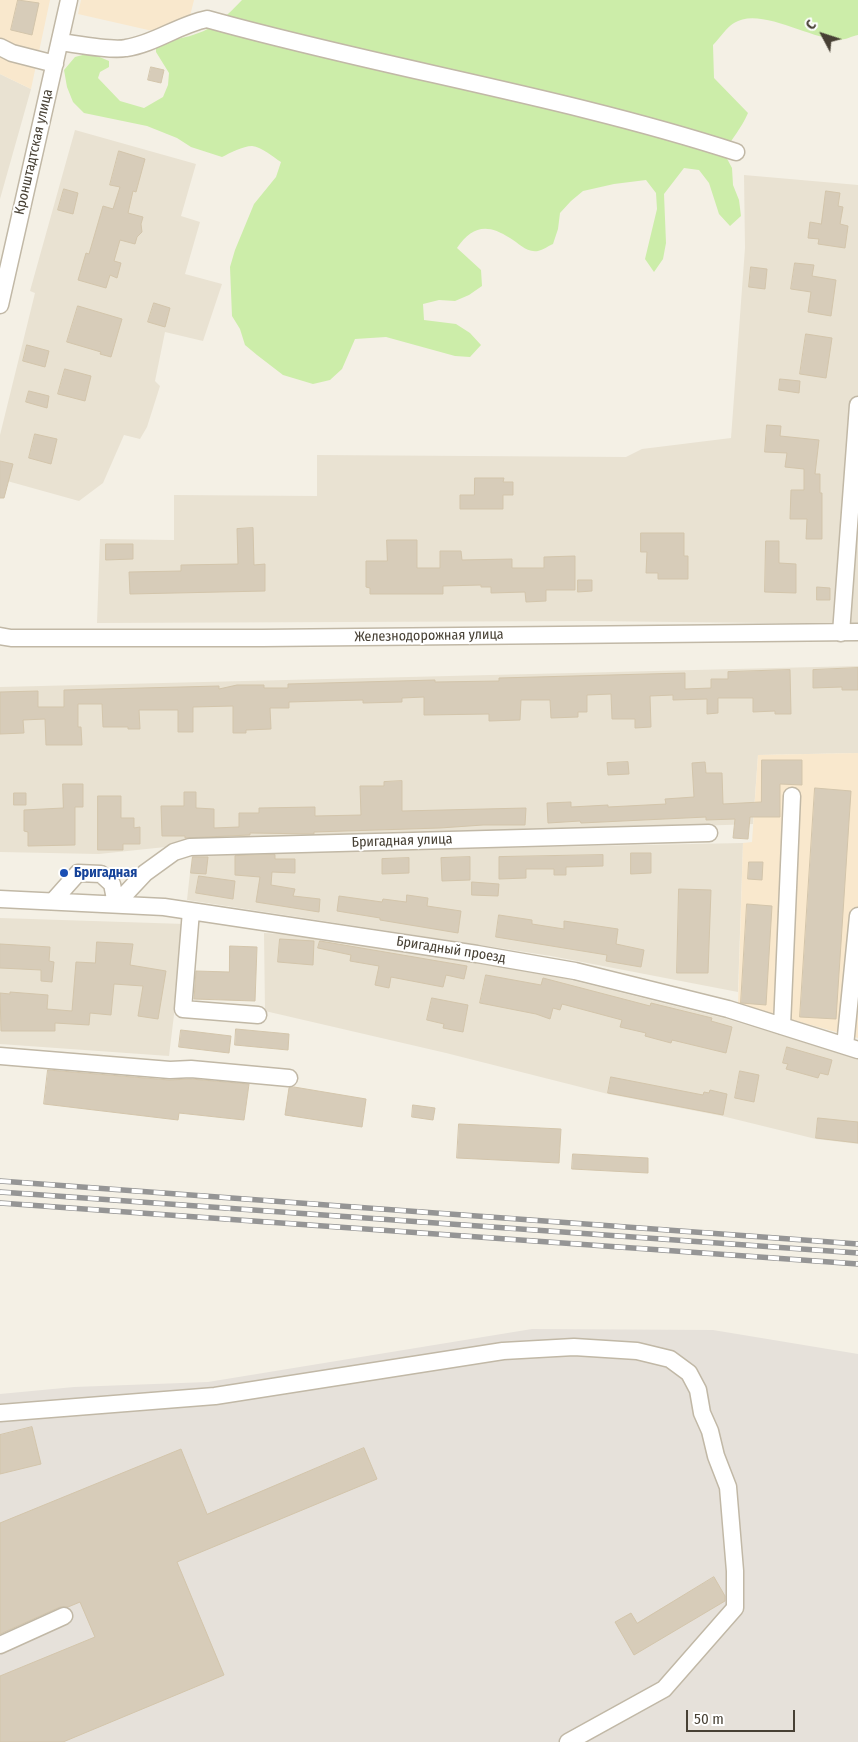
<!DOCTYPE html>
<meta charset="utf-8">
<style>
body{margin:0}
#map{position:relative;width:858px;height:1742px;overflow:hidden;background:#f4f0e5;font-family:"Fira Sans Condensed",sans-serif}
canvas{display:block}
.north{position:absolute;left:798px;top:10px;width:50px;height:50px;-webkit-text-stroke:4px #fff;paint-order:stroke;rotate:310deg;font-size:14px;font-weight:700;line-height:20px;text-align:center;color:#474034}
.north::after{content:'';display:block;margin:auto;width:18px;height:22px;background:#474034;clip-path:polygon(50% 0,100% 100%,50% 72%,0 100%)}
.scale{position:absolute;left:686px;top:1710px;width:109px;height:22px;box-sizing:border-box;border:2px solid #474034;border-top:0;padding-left:6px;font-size:15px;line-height:18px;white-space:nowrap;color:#474034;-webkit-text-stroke:4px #fff;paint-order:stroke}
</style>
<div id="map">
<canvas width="858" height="1742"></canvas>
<div class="north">С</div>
<div class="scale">50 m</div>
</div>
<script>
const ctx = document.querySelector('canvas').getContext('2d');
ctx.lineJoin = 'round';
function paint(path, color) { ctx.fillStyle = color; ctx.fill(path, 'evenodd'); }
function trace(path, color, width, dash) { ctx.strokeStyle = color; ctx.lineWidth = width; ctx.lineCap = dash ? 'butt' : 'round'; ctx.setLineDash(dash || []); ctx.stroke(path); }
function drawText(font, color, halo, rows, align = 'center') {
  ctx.font = font + ' "Fira Sans Condensed",sans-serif'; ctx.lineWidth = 4; ctx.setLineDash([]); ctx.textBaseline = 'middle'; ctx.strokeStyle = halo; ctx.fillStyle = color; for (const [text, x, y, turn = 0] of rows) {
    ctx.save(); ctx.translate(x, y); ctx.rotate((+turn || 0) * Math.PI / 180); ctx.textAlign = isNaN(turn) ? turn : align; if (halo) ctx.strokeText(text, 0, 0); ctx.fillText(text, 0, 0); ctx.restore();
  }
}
const residential = new Path2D(`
 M0,74l31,15 -31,110z
 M75,130l121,34 -15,52 19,6 -15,52 37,10 -19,57 -38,-9 -10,49 5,5 -13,41 -7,12 -16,-4 -21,48 -24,18 -79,-22v-44l35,-142 -5,-2z
 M744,175l114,10v439l-267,-3 -494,2 3,-84 74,1v-45l143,1v-41l309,2 16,-8 89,-11 14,-190z
 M858,666v87l-100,2 -5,69 -559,20 -95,10 -99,-2v-165z
 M743,843l-5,149 -187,-36 -364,-56 5,-46z
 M0,918l185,6 -16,132 -169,-12z
 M264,933l70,4 209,36 184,46 131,40v85l-42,-5 -94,-23 -114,-22 -162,-41 -181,-42z`);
const commercial = new Path2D(`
 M0,0h50l-19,89 -31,-15z
 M81,0h113l-5,20 -32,12 -79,-18z
 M858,753v285l-120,-33 5,-162 9,-1 6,-87z`);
const industrial = new Path2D(`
 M532,1329l181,1 145,24v388h-858v-348l74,-7 134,-5z`);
const green = new Path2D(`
 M242,0h616v35c-6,1 -13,5 -19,5 -28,-1 -80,-34 -105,-17 -8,5 -14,15 -21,22l1,33 34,35c-7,16 -16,25 -24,40l8,15 1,17 6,15 2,16 -11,10 -11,-12 -10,-31 -10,-13 -15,-2 -20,26 2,49 -3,16 -9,13 -9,-13 12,-50 -1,-16 -10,-13 -32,4 -31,7 -12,10 -11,12 -2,16 -5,15c-5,2 -10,6 -15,7 -12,2 -19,-8 -28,-13 -23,-15 -38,-12 -53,10l24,22 1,16 -13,9 -14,6 -16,-1 -16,4 1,16 32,4 14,9 11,12 -11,12 -15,-1 -69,-19 -31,2 -13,30 -12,11 -17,4 -30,-9 -26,-20 -12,-10 -5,-16 -8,-13 -2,-49 5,-17 19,-46 22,-27 5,-15c-8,-5 -19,-15 -29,-16 -9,0 -22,7 -30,11l-31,-10 -14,-9 -30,-12 -63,-13 -11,-11 -6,-15 -3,-17 11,-13 15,-4 19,8v6l-9,5 -2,6 22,23 24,7 19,-11 5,-12 1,-12 -13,-21v-9c44,-8 55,-10 86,-43z`);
const building = new Path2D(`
 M18,0l21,3 -7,32 -21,-5z
 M151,67l13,3 -3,13 -13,-3z
 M119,151l26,8 -9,33 -3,-1 -5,22 15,4 -2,7 1,8 -5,5 -2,7 -15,-4 -6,21 7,2 -4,15 -7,-3 -4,13 -28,-8 8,-27 3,1 14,-48 10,3 7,-22 -10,-2z
 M64,189l14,4 -5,21 -15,-4z
 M826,191l14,2 -2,13 5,1 -3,17 8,2 -3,22 -27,-4 1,-5 -11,-1 2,-16 11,2z
 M795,263l19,2 -2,11 24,4 -5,36 -23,-4 3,-20 -20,-3z
 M751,267l16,2 -2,20 -16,-2z
 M154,303l16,5 -5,19 -17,-5z
 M78,306l44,13 -11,38 -11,-3 1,-2 -34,-10z
 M806,334l26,4 -6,40 -26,-4z
 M27,345l22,6 -4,16 -22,-6z
 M65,369l26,7 -6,25 -27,-7z
 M780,379l20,2 -1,12 -20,-3z
 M29,391l20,5 -2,12 -21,-6z
 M767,425l14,1 -1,10 39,4 -4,34h5v19h2v46h-16l1,-20h-17l1,-29h13v-21l-19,-2 2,-14 -22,-1z
 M35,434l22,5 -6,25 -22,-6z
 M0,461l13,3 -9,34h-4z
 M475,478h29l-1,4h10v13h-10v14h-43v-14h14z
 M253,528l1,37 11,-1v27l-135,3 -1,-22 52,-1v-6l57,-1 -1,-35z
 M641,533h43v23h4v23h-30v-6h-12l1,-21h-6z
 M387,540h30v28h23v-17h21l1,9 50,-1v9h32v-11l31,-1v34h-29v11l-20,1 -1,-10 -34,1v-6h-10v-2l-38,1v8h-73v-6l-4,-1v-26h21z
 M766,541h13v22l17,1v29l-31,-1z
 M106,544h27v15l-27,1z
 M578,580h14v11l-14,1z
 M817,587l13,1v12h-13z
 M858,668v22h-16v-3l-29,1v-18z
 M790,670l1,44h-16v-3l-22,1v-14h-35v15l-11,1v-15l-34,1v-5l-23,1 1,31 -16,1v-9h-23l-1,-25 -24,1v17h-9v5l-27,1 -1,-18h-29l-1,20 -31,1v-7l-65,1v-18l-22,1v4l-39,1v-3l-74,2v6h-19l1,21 -25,1v3h-13v-27l-40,1v25h-15v-22h-39l1,19h-12v-2h-25l-1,-23h-24v23h3l1,18h-36l-1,-26 -22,1 1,13 -24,1v-42l38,-1v16h26v-17l155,-4v3l18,-4h27v3h24v-4l147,-4v2l64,-1v-3l186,-5v16l26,-1v-9h17v-7z
 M762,760h40v25l-22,-1v33h-30l-2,22 -15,-1 2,-19 -29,1v-3l-125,6 -1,-2 -32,2 -1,-20 24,-1v5l37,-2v2l58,-3 -1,-5 29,-2 -2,-34 13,-1 1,11h16l1,31 38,-2z
 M628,762l1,12 -21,1 -1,-12z
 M402,781v30l124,-3 -1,17h-42l-43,3 -126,4v2l-64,-1v2l-65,3v-2h-23l-1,-30h23v-14h12v16l18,1v19l25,-1v-14h20v-5l56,-1v9l46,-1 -1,-29h24v-4z
 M63,784h20v23h-8v38l-47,1v-14l-4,-1v-21l39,-2z
 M815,788l36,3 -15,228 -36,-2z
 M14,793h12v12h-12z
 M98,796h23v22h13v10l6,-1v17h-17v6h-25z
 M631,853h20v20l-20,1z
 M275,855v4h20v14l-23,-1 -1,13 24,4 -2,7 27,3 -1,13 -63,-10 4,-25 -25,-2v-19z
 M603,855v11l-37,1v8h-12v-6h-28v9l-27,1v-22z
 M193,857h15l-2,17 -15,-1z
 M470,857v23l-28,1 -1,-23z
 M409,858v15l-27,1v-15z
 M749,862h14l-1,18 -14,-1z
 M199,876l36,5 -2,18 -37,-6z
 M472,882l27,2 -1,12 -26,-1z
 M679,889l32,1 -3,83h-31z
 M407,895l21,3 -1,8 34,5 -3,22 -78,-13v-2l-43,-7 2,-15 43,6 1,-3 23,3z
 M747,904l25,2 -6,99 -25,-2z
 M499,915l33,5v4l32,5v-8l54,8 -2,15 28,6 -3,17 -35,-6 1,-6 -111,-18z
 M280,939l34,2 -1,24 -35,-3z
 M320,941l147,25 -3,13 -18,-4 -3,12 -52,-10 -2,11 -14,-3 4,-19 -29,-5 1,-6 -33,-7z
 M97,942l36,2 -3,21 36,6 -8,48 -20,-3 5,-30 -29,-2 -3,31 -21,-2 -1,12 -34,-2v8h-54l-1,-38 10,1v-2l38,3 -1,14 25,2 4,-49 19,1z
 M0,944l50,3 -1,14 5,1 -2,20 -11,-1v-11l-41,-2z
 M230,946l27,1 -2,54 -61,-2 2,-28 33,1z
 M486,975l55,10 2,-7 107,28 1,-3 61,15 -1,3 21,6 -6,26 -54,-13 -1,3 -26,-7 1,-3 -26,-6 2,-7 -60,-16 -2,6 -7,-2 -3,11 -14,-5 -56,-11z
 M432,998l36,7 -5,27 -20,-4 1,-4 -17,-4z
 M236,1029l53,5 -1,16 -53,-5z
 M181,1030l50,6 -2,17 -50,-6z
 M787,1047l45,13 -4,15 -8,-2 -2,5 -32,-9 2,-5 -5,-1z
 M48,1070l121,10 22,-1 58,5 -5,36 -65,-7 -1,7 -134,-16z
 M740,1071l19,4 -5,27 -19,-4z
 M611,1077l92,18 1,-3 5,1 1,-3 17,4 -4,21 -115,-22z
 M294,1087l72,12 -4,28 -77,-12 4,-27z
 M413,1105l22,3 -2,12 -21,-3z
 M818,1118l40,4v21l-42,-5z
 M459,1124l102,5 -2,34 -102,-5z
 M573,1154l75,4v15l-76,-4z
 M32,1427l9,37 -41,10v-39z
 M364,1448l13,31 -200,83 47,113 -161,67h-63v-66l95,-39 -15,-35 -12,5h-8l-60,27v-111l181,-74 26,65z
 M714,1577l11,19v5l-91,54 -19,-33 16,-9 6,10z`);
const minor = new Path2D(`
 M60,42c16,2 51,9 66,6 28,-4 52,-23 81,-29 175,49 356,77 529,133
 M0,47l12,6 43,11
 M0,305l69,-305
 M841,633l17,-228
 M0,636l11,2h251l596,-6
 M0,899l164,8 313,47 98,17 153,38 130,41
 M54,900l24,-27 23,1 11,10 4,20
 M116,904l29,-31 29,-21 16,-5 519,-14
 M191,911l-8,98 75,6
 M782,1026l10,-230
 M845,1046l13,-130
 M0,1056l170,14 21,-1 98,9
 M0,1413l215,-17 288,-45 71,-4 63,4 33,8 19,14 9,17 4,23 8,18 6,25 12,31 7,84v37l-71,81 -96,53
 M0,1645l64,-29`);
const rail = new Path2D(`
 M0,1181l858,63
 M0,1192l858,61
 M0,1203l858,61`);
const markers = [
 [64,873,5,"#1a4fb4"]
];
const streetNames = [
 ["Кронштадтская улица",34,152,-77],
 ["Железнодорожная улица",429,636,-1],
 ["Бригадная улица",402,841,-2],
 ["Бригадный проезд",451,950,9]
];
const transitNames = [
 ["Бригадная",74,873]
];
paint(residential, '#e9e2d2');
paint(commercial, '#f9e8cd');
paint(industrial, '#e6e1da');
paint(green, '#cceda9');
paint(building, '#d7ccb9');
trace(building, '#d3c5ab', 1);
trace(minor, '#c1b8a6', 19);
trace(minor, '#fff', 16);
trace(rail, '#959595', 5.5);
trace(rail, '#fff', 4, [11]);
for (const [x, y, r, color] of markers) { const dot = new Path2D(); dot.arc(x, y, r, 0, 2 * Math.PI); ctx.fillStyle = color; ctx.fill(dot); trace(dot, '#fff', 2); }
drawText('14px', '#474034', '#fff', streetNames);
drawText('bold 14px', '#164399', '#fff', transitNames, 'left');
</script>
